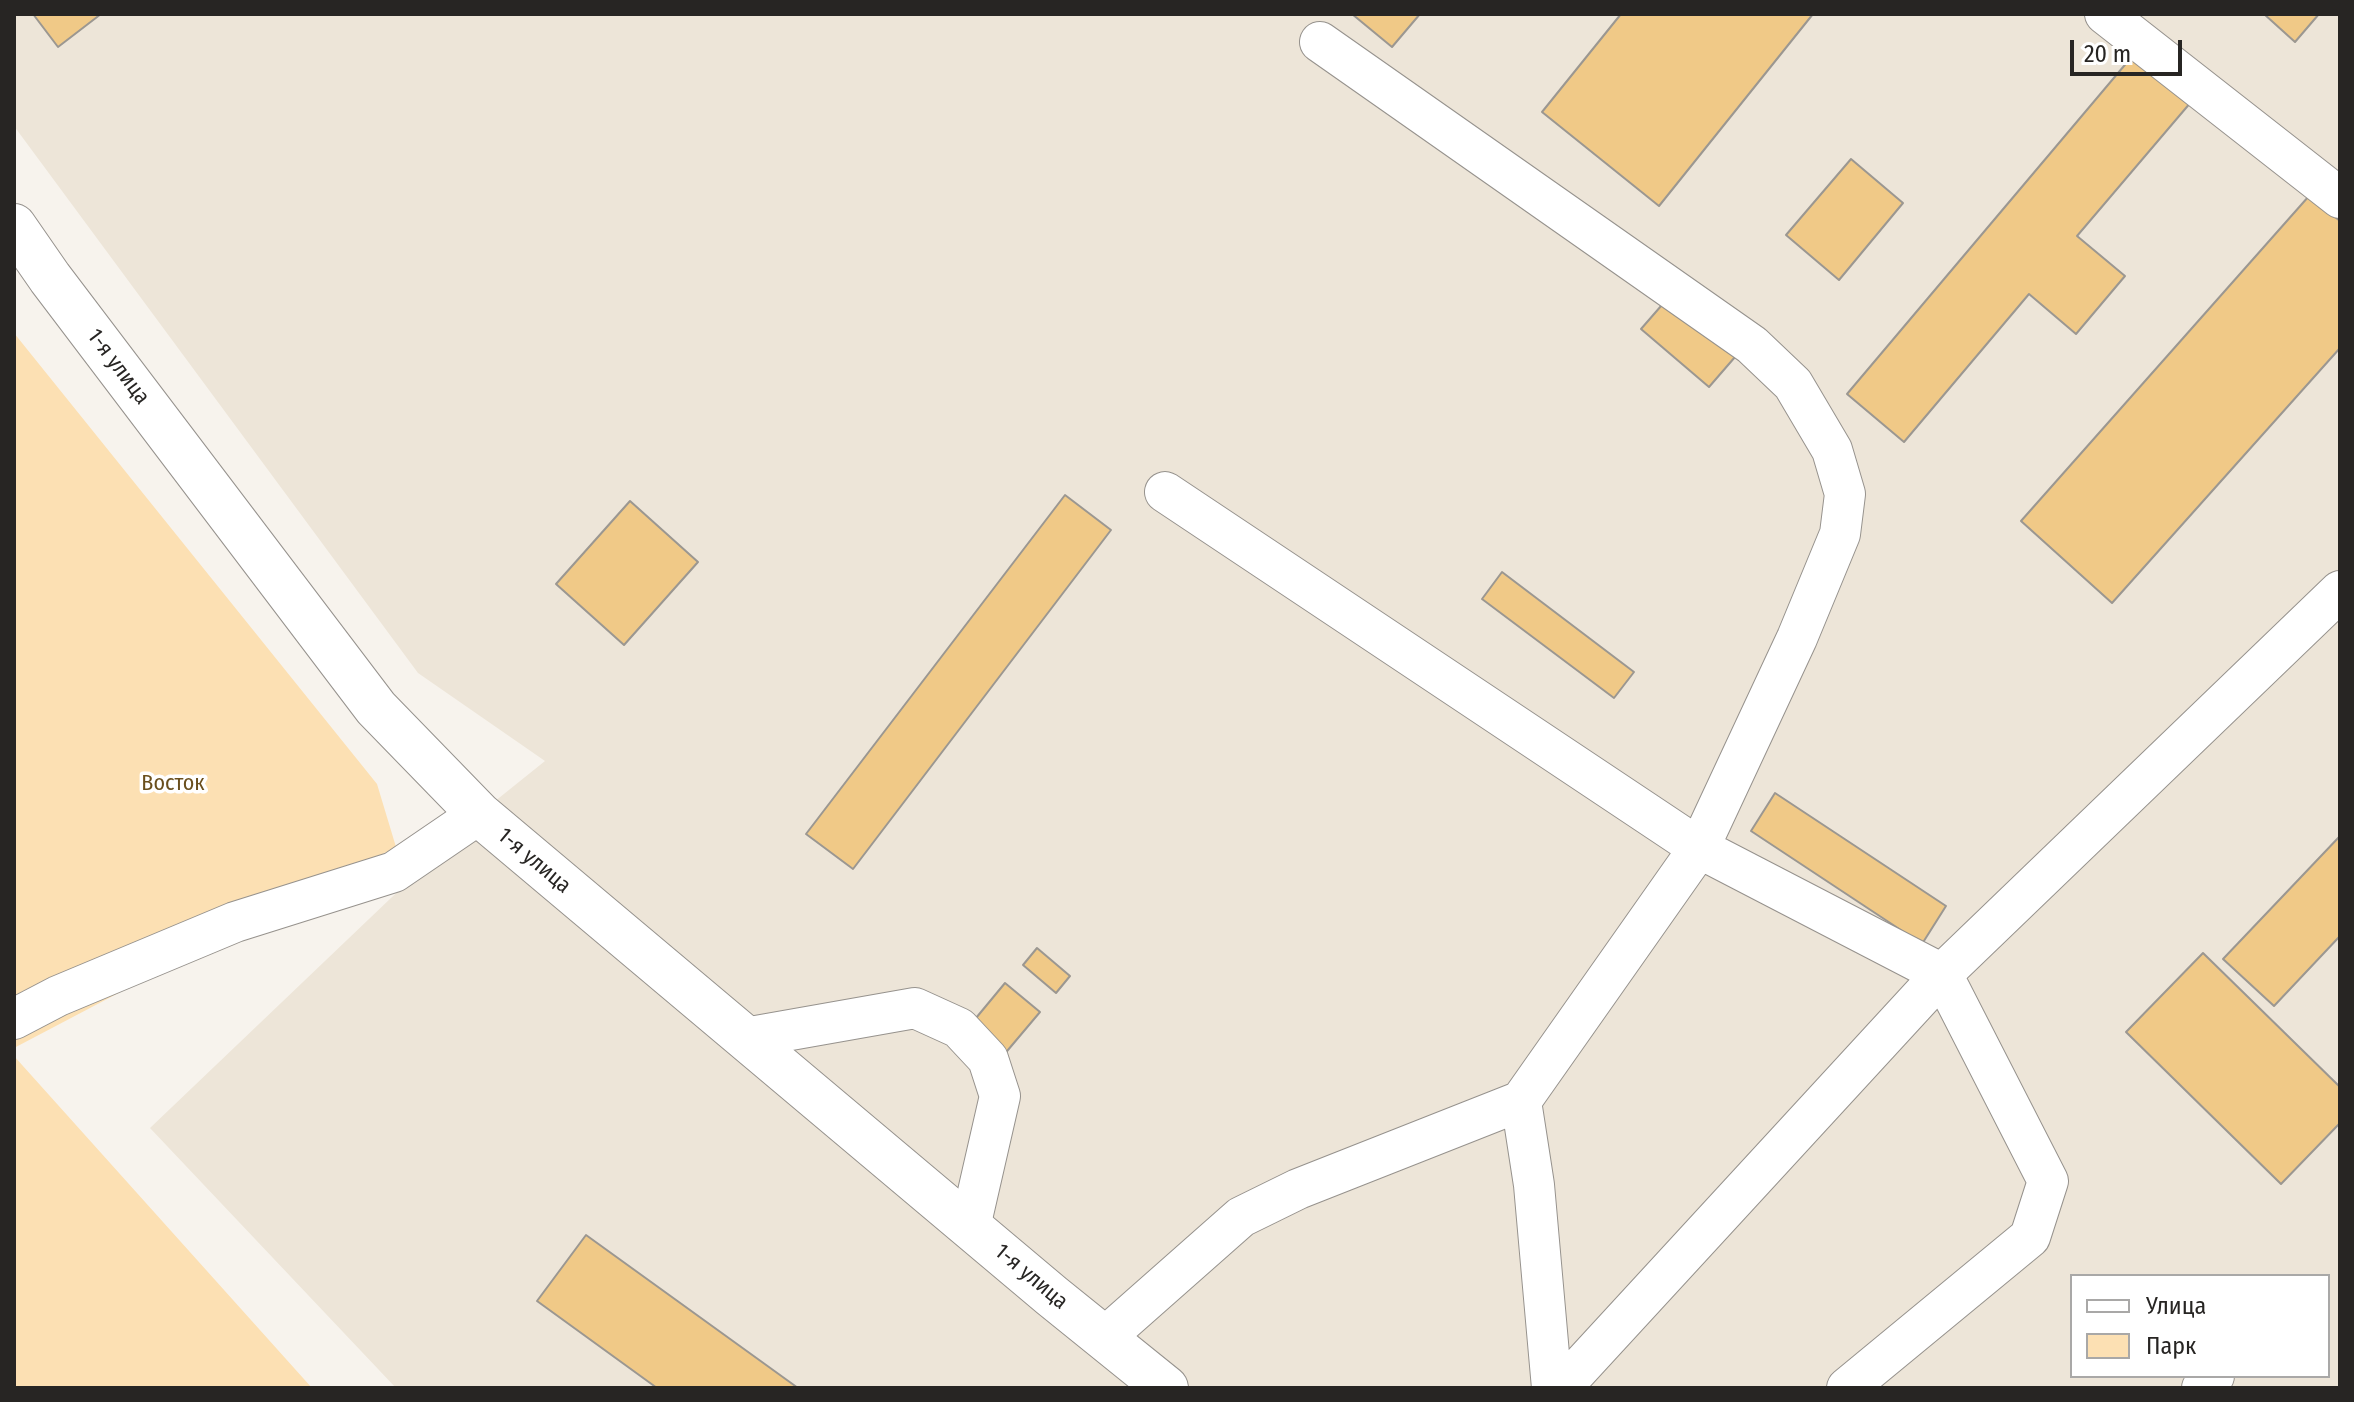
<!DOCTYPE html>
<meta charset="utf-8">
<style>
body{margin:0}
#map{position:relative;width:2354px;height:1402px;overflow:hidden;background:#f7f3ed;font-family:"Fira Sans Condensed",sans-serif}
canvas{display:block}
.frame{position:absolute;inset:0;border:16px solid #272523;pointer-events:none}
.legend{position:absolute;left:2070px;top:1274px;width:260px;height:104px;box-sizing:border-box;background:#fff;border:2px solid #a9a8a7;margin:0;padding:10px 14px;list-style:none;font-size:24px;color:#272523}
.legend li{display:flex;align-items:center;gap:16px;height:40px}
.legend b{width:40px;border:2px solid #a9a8a7}
.scale{position:absolute;left:2070px;top:40px;width:112px;height:36px;box-sizing:border-box;border:4px solid #272523;border-top:0;padding-left:10px;font-size:24px;line-height:28px;white-space:nowrap;color:#272523;-webkit-text-stroke:6px #fff;paint-order:stroke}
</style>
<div id="map">
<canvas width="2354" height="1402"></canvas>
<div class="frame"></div>
<ul class="legend">
<li><b style="height:10px;background:#fff"></b>Улица</li>
<li><b style="height:22px;background:#fce0b3"></b>Парк</li>
</ul>
<div class="scale">20 m</div>
</div>
<script>
const ctx = document.querySelector('canvas').getContext('2d');
ctx.lineJoin = 'round';
function paint(path, color) { ctx.fillStyle = color; ctx.fill(path, 'evenodd'); }
function trace(path, color, width, dash) { ctx.strokeStyle = color; ctx.lineWidth = width; ctx.lineCap = dash ? 'butt' : 'round'; ctx.setLineDash(dash || []); ctx.stroke(path); }
function drawText(font, color, halo, rows, align = 'center') {
  ctx.font = font + ' "Fira Sans Condensed",sans-serif'; ctx.lineWidth = 7; ctx.setLineDash([]); ctx.textBaseline = 'middle'; ctx.strokeStyle = halo; ctx.fillStyle = color; for (const [text, x, y, turn = 0] of rows) {
    ctx.save(); ctx.translate(x, y); ctx.rotate((+turn || 0) * Math.PI / 180); ctx.textAlign = isNaN(turn) ? turn : align; if (halo) ctx.strokeText(text, 0, 0); ctx.fillText(text, 0, 0); ctx.restore();
  }
}
const built = new Path2D(`
 M14,14h2326v1374h-1944l-246,-260 329,-314 66,-53 -127,-88 -404,-547zM2072,1276h256v100h-256z`);
const green = new Path2D(`
 M14,333l363,451 19,63 -382,201z
 M14,1056l298,332h-298z`);
const building = new Path2D(`
 M33,14h68l-43,33z
 M1352,14h68l-28,33z
 M1621,14h192l-154,192 -117,-94z
 M2264,14h55l-24,28z
 M2140,47l57,48 -120,141 48,40 -49,58 -47,-40 -125,148 -57,-48z
 M1851,159l52,44 -64,77 -53,-45z
 M2309,196l31,25v127l-228,255 -91,-82z
 M1668,298l67,59 -26,30 -68,-58z
 M1065,495l46,35 -258,339 -47,-35z
 M630,501l68,61 -74,83 -68,-61z
 M1502,572l132,100 -20,26 -132,-99z
 M1775,793l171,113 -24,38 -171,-113z
 M2340,836v100l-66,70 -51,-47z
 M1037,948l33,28 -14,17 -33,-28z
 M2203,953l137,134v36l-59,61 -155,-152z
 M1005,983l35,29 -54,64 -34,-29z
 M586,1235l212,153h-141l-120,-87z`);
const minor = new Path2D(`
 M2105,14l235,184
 M1165,492l534,356 98,-210 43,-104 5,-40 -13,-44 -39,-66 -41,-39 -432,-303
 M14,1019l44,-23 177,-74 159,-50 85,-58
 M745,1038l170,-30 44,20 29,31 12,37 -30,131
 M1104,1338l137,-121 57,-28 223,-88
 M1552,1388l-18,-203 -13,-84 178,-253 243,126 398,-383
 M1561,1388l381,-414 106,207 -18,56 -183,151
 M2202,1388l12,-12`);
const major = new Path2D(`
 M14,226l36,52 326,430 103,106 573,482 114,92`);
const streetNames = [
 ["1-я улица",118,367,53],
 ["1-я улица",534,861,40],
 ["1-я улица",1031,1277,40]
];
const parkNames = [
 ["Восток",173,784]
];
paint(built, '#ede5d8');
paint(green, '#fce0b3');
paint(building, '#f0c987');
trace(building, '#9b9791', 2);
trace(minor, '#96928d', 42);
trace(major, '#96928d', 46);
trace(minor, '#fff', 40);
trace(major, '#fff', 44);
drawText('22px', '#272523', '#fff', streetNames);
drawText('22px', '#6a4f1d', '#fff', parkNames);
</script>
